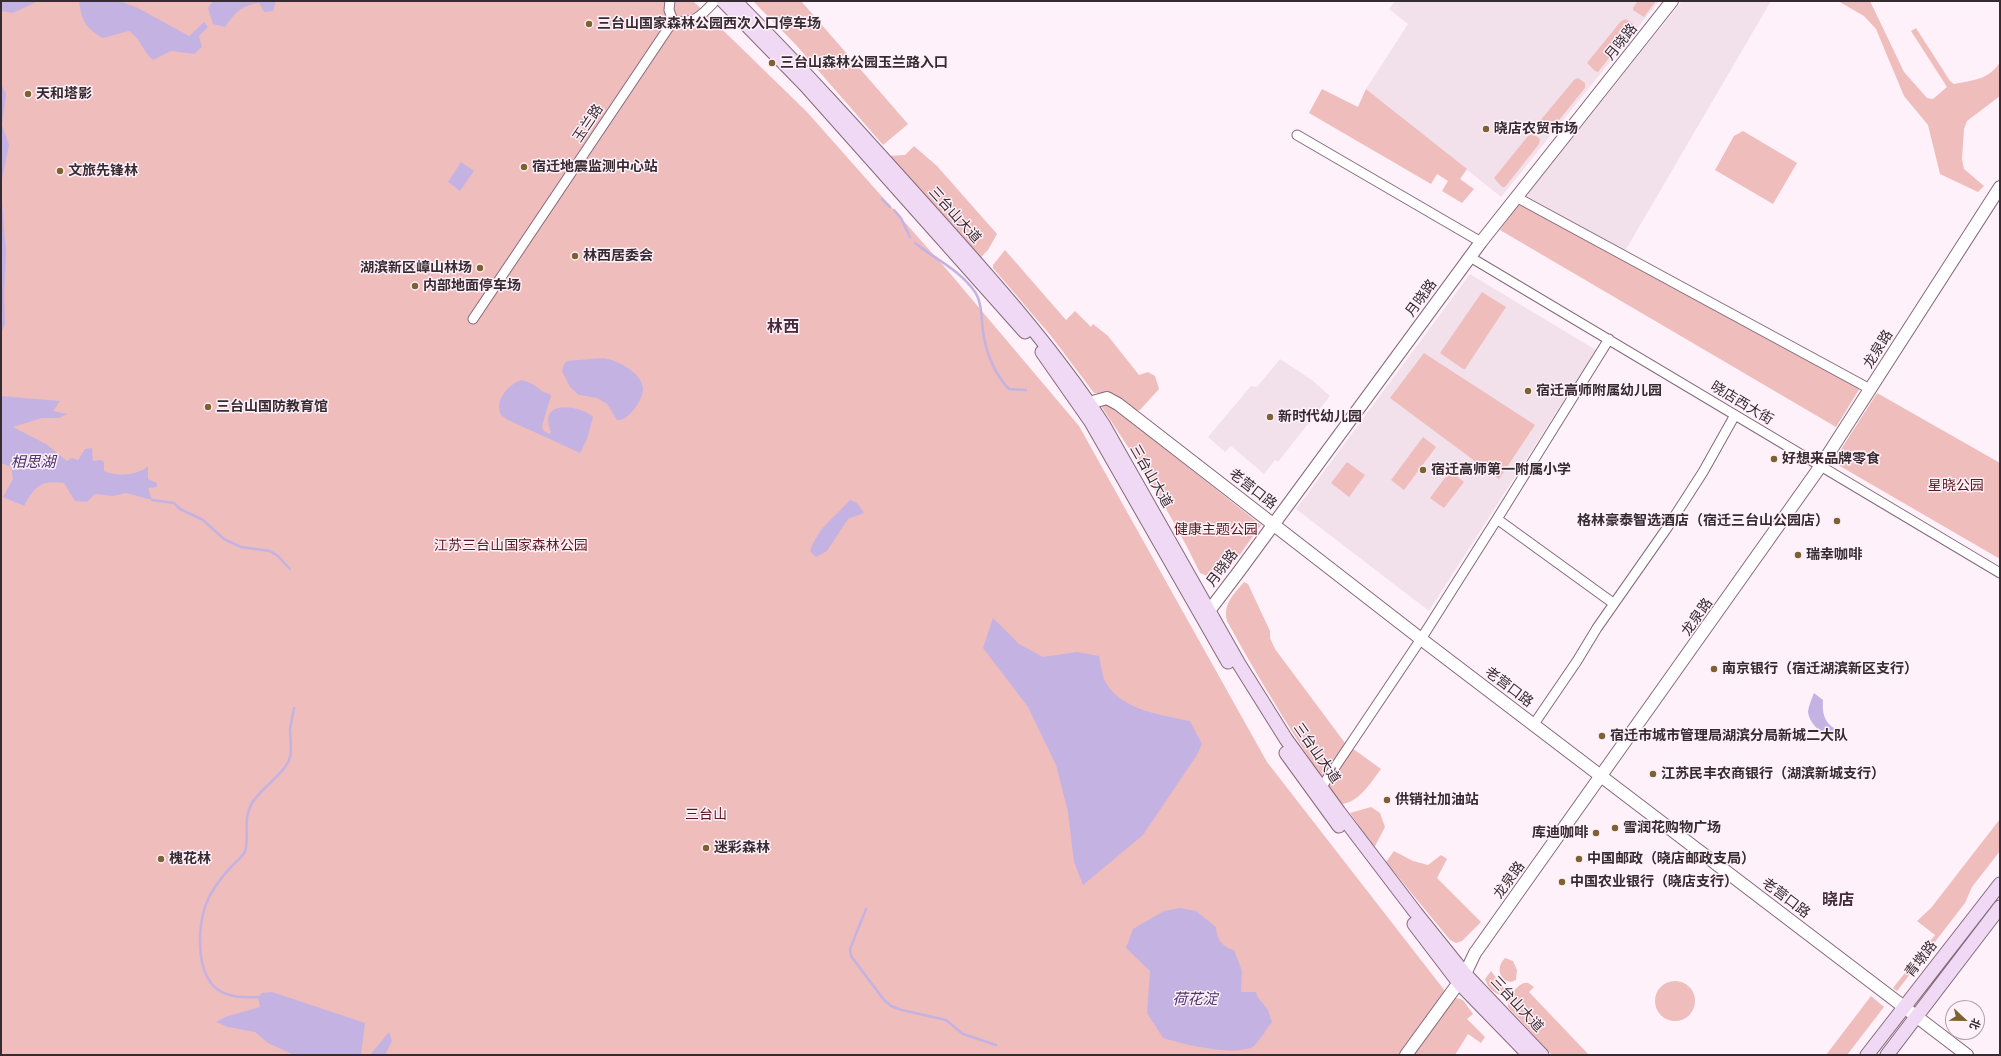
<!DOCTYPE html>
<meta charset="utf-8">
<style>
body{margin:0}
#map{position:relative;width:2001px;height:1056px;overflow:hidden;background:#fff1f9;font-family:"Golos Text","Noto Sans SC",sans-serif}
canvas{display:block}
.frame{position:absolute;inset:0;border:2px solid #372b32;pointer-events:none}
.north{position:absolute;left:1945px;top:1000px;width:40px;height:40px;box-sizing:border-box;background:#fff1f9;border:1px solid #afa2a9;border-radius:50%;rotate:112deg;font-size:11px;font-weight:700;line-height:16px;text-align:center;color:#372b32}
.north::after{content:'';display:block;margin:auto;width:14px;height:18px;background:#7d6133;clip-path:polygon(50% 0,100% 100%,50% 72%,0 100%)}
</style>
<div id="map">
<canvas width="2001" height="1056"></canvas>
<div class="frame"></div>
<div class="north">北</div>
</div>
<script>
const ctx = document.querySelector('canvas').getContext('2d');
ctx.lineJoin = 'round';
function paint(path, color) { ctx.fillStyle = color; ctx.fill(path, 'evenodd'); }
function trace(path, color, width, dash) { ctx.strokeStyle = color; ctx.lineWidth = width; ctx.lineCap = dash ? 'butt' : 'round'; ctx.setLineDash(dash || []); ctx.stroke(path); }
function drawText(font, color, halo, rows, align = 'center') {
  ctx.font = font + ' "Golos Text","Noto Sans SC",sans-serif'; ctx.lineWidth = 3; ctx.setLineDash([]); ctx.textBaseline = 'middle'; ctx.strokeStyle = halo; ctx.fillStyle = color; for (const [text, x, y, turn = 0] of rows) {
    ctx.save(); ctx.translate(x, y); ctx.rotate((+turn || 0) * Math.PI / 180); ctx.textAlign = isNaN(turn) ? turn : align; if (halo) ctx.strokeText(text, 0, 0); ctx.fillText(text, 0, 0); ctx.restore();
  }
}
const built = new Path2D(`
 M1395,1h264l-158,196 -135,-108 42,-65 -19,-15z
 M1682,1h89l-146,250 -101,-53z
 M1470,274l126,76 -167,261 -133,-102z
 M1280,359l32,21 18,16 -52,66 -3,-2 -11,14 -33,-28 -6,6 -17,-15 43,-51 6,1z`);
const green = new Path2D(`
 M1,1h692l114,111 141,159 131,155 188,336 178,229 -47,64h-1397z
 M753,1h48l107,123 -25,21 -86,-99z
 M1638,1h18l-12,16 -11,-7v-2z
 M1838,1h32l34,71 23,26 6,1 14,-12 -36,-56 5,-3 34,53 4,3c19,-4 35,-4 46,-22v34l-33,25 -3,8 -2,30 2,10 20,17 -6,6 -38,-18 -12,-49 -24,-29 -28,-67 -12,-13z
 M1626,19l7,5 -1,5 -34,43 -3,-1 -8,-8 34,-42z
 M1578,78l7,5v5l-35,43 -3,-1 -8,-8 35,-42z
 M1322,89l36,18 8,-18 101,80 -7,10 14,10 -12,14 -20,-12 6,-10 -11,-7 -6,10 -122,-71z
 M1743,131l54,32 -24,41 -58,-34 19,-34z
 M1533,134l7,5 -1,5 -34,43h-3l-8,-9 34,-42z
 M914,146l23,20 60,68 -9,16 -7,7 -93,-101 17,-1z
 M1520,202l340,186 -24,39 -336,-197z
 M1005,250l61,70 9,-9 16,16 2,-3 15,12 31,39 9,-3 7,4 4,13 -19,21 -4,1 -23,-18h-19l-43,-57 -58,-68v-3z
 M1482,292l24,15 -41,62h-2l-23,-16z
 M1424,353l111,72 -36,54 -109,-81z
 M1877,393l123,70v96l-167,-97z
 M1106,402l155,123 -25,35 -21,19 -15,-6c-28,-59 -63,-113 -99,-167l1,-3z
 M1423,437l13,10 -32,43 -13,-10z
 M1347,462l18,13 -16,22 -18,-14z
 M1450,471l14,11 -20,26 -14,-10z
 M1244,582l4,2 22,47v7l5,11 70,94 36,26c-10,13 -22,34 -40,35l-3,-3c-40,-58 -77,-118 -111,-180 -4,-17 6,-26 17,-39z
 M1371,807l9,6 5,14 -11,21 -24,-35z
 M2000,819v32l-28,36 -7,16 -68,88 -4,-3 42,-53 -18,-14 14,-13z
 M1394,851l19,10 15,4 13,-10 6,4 -10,19 44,44 -19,19 -6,2 -6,-3 -64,-78z
 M1505,958l8,3 4,9 -1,10 -5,2 -7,-2c-6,-7 -6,-15 1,-22z
 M1491,971l13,17 3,-2 3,4 -6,6c-10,-2 -16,-8 -19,-17z
 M1655 1001a20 20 0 1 1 40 0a20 20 0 1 1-40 0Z
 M1524,983h4l6,4 -5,5 60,63h-37l-44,-48c-1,-9 8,-21 16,-24z
 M1871,996l13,11 -37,48h-21z
 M1457,998l6,2 10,14 -6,5 18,18 -4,6 -13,-9 -13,21h-46l39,-52z`);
const water = new Path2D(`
 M1,1h37l-25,12 -12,-2z
 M79,1l43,1 16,6 51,28 15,-14 4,5 -9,9 3,11 -8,7 -23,-3 -18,9c-11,-9 -11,-20 -24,-29l-26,7c-18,-10 -21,-17 -24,-37z
 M213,1l23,1 40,-1 -3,10 -9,1 -5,-9c-19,3 -23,9 -34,24l-12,-3 -5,-16z
 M1,84l5,10 -4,31 7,20 -8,39z
 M461,162l13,9 -14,20 -12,-9z
 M1,187l5,66 -2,42 1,28 -4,12z
 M603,358c14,2 40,15 40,31 0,11 -15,33 -26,31l-10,-16 -10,-6 -18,-3 -9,-8 -8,-16 2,-7 3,-3z
 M521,380c14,2 20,13 29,14l1,2 -9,30 1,4 6,4 2,-2c-14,-32 27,-28 42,-15l-6,22 -7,14 -74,-34 -5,-4c-7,-15 7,-30 20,-35z
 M1,396l59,5 -7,10 14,3 -8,4h-17l-29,9 33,17 21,17 5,-3 6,2 7,-11 7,-1 1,13 8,-1 3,2v9c11,6 36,4 44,-5v13l9,4v4l-9,1 4,12 -26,-7 -13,3 -18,-2 -8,8 -12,-1 -11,-18c-23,-3 -29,3 -40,23l-21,-9 10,-18 -2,-12 -10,-4z
 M850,500l7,3 7,10 -16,6 -21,32 -11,6 -6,-6c11,-28 22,-30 40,-51z
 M993,618l26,26 24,13 34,-5 22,4c2,8 3,20 7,27 16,27 55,32 84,38l12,23 -5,11 -54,80 -60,50 -9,-23 -6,-50 -12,-47 -28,-58 -45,-59z
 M1814,693l9,7c-1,15 2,25 17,31 -10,14 -32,-7 -32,-20 1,-6 4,-13 6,-18z
 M1180,908l16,3 20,16c0,11 7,21 18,23l8,21 -1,21h15l1,4 11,14 4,12c-6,8 -12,18 -19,25 -21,9 -67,-2 -90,-9l-16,-25 3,-42 -24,-23 7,-19 31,-18z
 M272,992l93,31 -4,32h-67l-26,-12 -13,-11 -27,-5 -12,-5 9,-5 35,-10 -2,-10 4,-4z
 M389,1032l3,9 -7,14h-15z`);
const stream = new Path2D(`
 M882,199l8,8
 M894,210l7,8 9,19
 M915,243c20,16 45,27 60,49 8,12 6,31 9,45 3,18 12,39 25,52l17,1
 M152,500l22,3 6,6 23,11 21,19 17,8 29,4 8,5 12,13
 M866,909l-16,40 1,7 33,44 7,6 11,4 44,10 17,14 33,11
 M258,997c-15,1 -37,0 -47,-14 -16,-22 -13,-65 -1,-88 6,-10 13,-20 22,-29 4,-5 11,-9 13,-15 5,-16 -3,-31 7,-48 9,-15 34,-30 38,-46 2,-9 0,-19 0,-28 1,-7 3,-14 4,-21`);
const minor = new Path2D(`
 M670,1l-1,9 4,11c22,3 28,-5 42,-20
 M1297,135l184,107
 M1516,197l354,192
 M1470,257l530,316
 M473,319l200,-298
 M1497,519l116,84
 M1534,724l43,-63 20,-33 70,-100 36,-56 32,-57
 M1319,791l102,-152 76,-120 112,-180`);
const tertiary = new Path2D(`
 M1082,409l7,-6 18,-5 11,6 303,235 546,416
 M1201,615l8,-4 31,-41 241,-328 191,-241
 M1406,1055l59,-81 10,-21 345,-486 180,-280`);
const secondary = new Path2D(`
 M723,1l82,84 220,247
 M735,1c66,66 128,135 190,204 63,70 126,140 178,219l136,240 47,75 53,73 77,101 49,61 77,81
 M1042,352l49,70 137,240
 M1286,753l53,73
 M1414,924l45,59 70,72
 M1867,1055l133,-171
 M1887,1055l113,-148`);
const markers = [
 [589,24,4,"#7d6133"],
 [772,63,4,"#7d6133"],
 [28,94,4,"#7d6133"],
 [1486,129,4,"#7d6133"],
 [524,167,4,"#7d6133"],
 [60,171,4,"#7d6133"],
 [575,256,4,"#7d6133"],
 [480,268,4,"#7d6133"],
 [415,286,4,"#7d6133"],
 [1528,391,4,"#7d6133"],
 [208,407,4,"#7d6133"],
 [1270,417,4,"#7d6133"],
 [1774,459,4,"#7d6133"],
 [1423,470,4,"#7d6133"],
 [1837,521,4,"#7d6133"],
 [1798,555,4,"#7d6133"],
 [1714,669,4,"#7d6133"],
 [1602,736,4,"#7d6133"],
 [1653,774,4,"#7d6133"],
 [1387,800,4,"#7d6133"],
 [1615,828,4,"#7d6133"],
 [1596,833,4,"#7d6133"],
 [706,848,4,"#7d6133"],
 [161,859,4,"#7d6133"],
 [1579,859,4,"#7d6133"],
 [1562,882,4,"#7d6133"]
];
const poiNames = [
 ["三台山国家森林公园西次入口停车场",597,24],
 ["三台山森林公园玉兰路入口",780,63],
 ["天和塔影",36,94],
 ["晓店农贸市场",1494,129],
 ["宿迁地震监测中心站",532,167],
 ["文旅先锋林",68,171],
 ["林西居委会",583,256],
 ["湖滨新区嶂山林场",472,268,"right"],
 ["内部地面停车场",423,286],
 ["宿迁高师附属幼儿园",1536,391],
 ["三台山国防教育馆",216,407],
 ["新时代幼儿园",1278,417],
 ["好想来品牌零食",1782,459],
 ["宿迁高师第一附属小学",1431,470],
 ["格林豪泰智选酒店（宿迁三台山公园店）",1829,521,"right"],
 ["瑞幸咖啡",1806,555],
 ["南京银行（宿迁湖滨新区支行）",1722,669],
 ["宿迁市城市管理局湖滨分局新城二大队",1610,736],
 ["江苏民丰农商银行（湖滨新城支行）",1661,774],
 ["供销社加油站",1395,800],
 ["雪润花购物广场",1623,828],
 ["库迪咖啡",1588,833,"right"],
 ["迷彩森林",714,848],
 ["槐花林",169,859],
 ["中国邮政（晓店邮政支局）",1587,859],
 ["中国农业银行（晓店支行）",1570,882]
];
const streetNames = [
 ["月晓路",1621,42,-51],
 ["玉兰路",588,123,-56],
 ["三台山大道",955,215,48],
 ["月晓路",1421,298,-54],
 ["龙泉路",1878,349,-58],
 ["晓店西大街",1742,403,31],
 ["三台山大道",1151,476,60],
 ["老营口路",1253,489,38],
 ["月晓路",1222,568,-53],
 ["龙泉路",1697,617,-55],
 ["老营口路",1509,687,37],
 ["三台山大道",1317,753,55],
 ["龙泉路",1509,880,-54],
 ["老营口路",1786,898,37],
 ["青墩路",1921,959,-52],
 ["三台山大道",1517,1004,47]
];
const parkNames = [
 ["星晓公园",1956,486],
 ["健康主题公园",1216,530],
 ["江苏三台山国家森林公园",511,546],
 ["三台山",706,815]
];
const waterNames = [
 ["相思湖",33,462],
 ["荷花淀",1195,999]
];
const quarterNames = [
 ["林西",783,327],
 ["晓店",1838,900]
];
paint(built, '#f2e1eb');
paint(green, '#efbdbc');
paint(water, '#c4b3e2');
trace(stream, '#c4b3e2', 2.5);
trace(minor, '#86697b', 11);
trace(tertiary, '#86697b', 14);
trace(secondary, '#86697b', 15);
trace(minor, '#fff', 9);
trace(tertiary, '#fff', 12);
trace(secondary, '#f0d9f4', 13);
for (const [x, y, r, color] of markers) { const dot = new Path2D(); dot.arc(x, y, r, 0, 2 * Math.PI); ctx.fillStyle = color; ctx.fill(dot); trace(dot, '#fff1f9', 1.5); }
drawText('bold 14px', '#372b32', '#fff1f9', poiNames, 'left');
drawText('14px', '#372b32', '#fff1f9', streetNames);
drawText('14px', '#5b181e', '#fff1f9', parkNames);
drawText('italic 15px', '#4d346e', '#fff1f9', waterNames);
drawText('bold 16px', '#442b3b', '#fff1f9', quarterNames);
</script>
